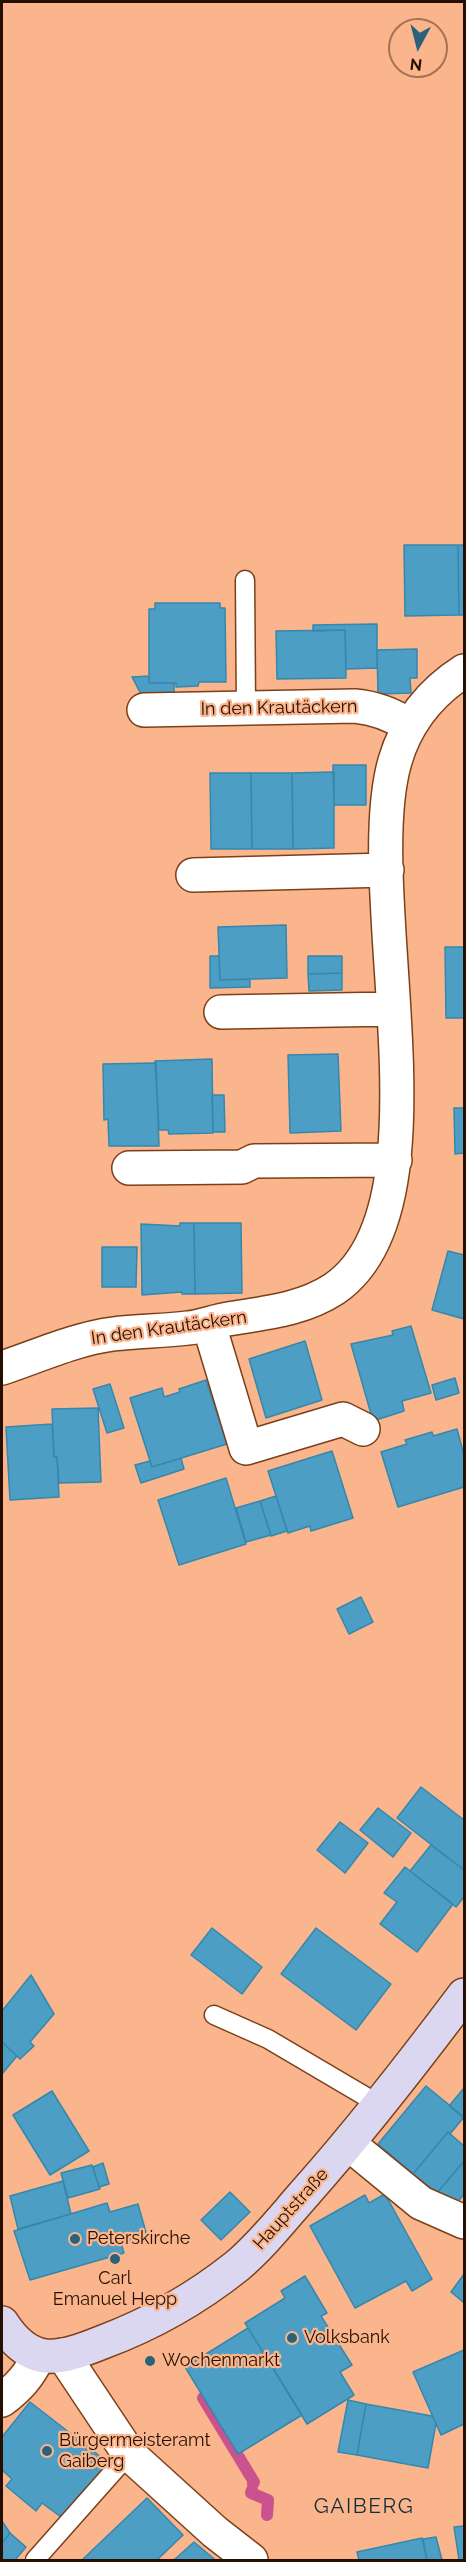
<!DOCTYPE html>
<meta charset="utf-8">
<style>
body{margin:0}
#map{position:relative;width:466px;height:2562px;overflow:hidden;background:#fab58d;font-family:Raleway,sans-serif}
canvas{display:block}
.frame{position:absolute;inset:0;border:3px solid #260e01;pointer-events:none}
.north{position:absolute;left:388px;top:18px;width:60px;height:60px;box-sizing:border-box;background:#fab58d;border:2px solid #a57255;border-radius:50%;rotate:187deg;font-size:16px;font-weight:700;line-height:24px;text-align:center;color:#260e01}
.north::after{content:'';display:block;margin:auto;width:21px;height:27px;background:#2a627c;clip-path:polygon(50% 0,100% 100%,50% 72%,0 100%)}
</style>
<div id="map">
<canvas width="466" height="2562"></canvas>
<div class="frame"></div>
<div class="north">N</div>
</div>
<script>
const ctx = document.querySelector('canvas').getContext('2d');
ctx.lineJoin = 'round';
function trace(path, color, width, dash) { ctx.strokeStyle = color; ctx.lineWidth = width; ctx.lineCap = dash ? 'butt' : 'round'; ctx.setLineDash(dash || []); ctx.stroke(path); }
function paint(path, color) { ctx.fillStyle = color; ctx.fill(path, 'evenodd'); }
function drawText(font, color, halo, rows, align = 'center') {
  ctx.font = font + ' Raleway,sans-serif'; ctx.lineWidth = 4.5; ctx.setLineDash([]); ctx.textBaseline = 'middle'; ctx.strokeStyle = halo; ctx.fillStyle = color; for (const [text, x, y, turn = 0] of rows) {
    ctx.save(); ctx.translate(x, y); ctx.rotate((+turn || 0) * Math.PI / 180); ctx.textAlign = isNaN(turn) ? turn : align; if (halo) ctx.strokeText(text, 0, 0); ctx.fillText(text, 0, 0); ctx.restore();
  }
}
const stream = new Path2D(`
 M203,2398l51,84 -1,2
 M252,2490l-1,3 17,7 -1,15`);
const building = new Path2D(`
 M404,545h54l1,70 -54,1z
 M458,545h6v70h-5z
 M155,603h65v5h5l1,74h-27l-1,4 -22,1v-4h-27v-74h6z
 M377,624v44l-31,1 -1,-39 -32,1v-6z
 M345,630l1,48 -69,1 -1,-48z
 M417,649v29h-7l1,15 -33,1 -1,-44z
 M149,676v7h25v13h-32l-10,-19z
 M333,765h33v40h-32z
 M334,772v76l-41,1 -1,-76z
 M210,773h41l1,76h-41z
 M251,773h41l1,76h-41z
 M286,925l1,53 -67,2 -2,-53z
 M445,947h19v71h-18z
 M210,956h9l1,24 30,-1v8l-40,1z
 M308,956h34v17l-34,1z
 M342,973v17l-33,1 -1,-17z
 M338,1054l3,77 -51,2 -2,-78z
 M212,1059l1,74 -44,1 -1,-4h-9l-4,-69z
 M156,1063l3,83h-50l-1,-27 -4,1 -1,-56z
 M212,1095h12l1,37h-12z
 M454,1108h10v45l-9,1z
 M180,1223h14l1,71h-13v-2l-40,3 -1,-71 39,2z
 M194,1223h47l1,70 -47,1z
 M102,1247h35l-1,40h-34z
 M448,1251l16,4v64l-32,-9z
 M411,1326l20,67 -29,8 2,10 -31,10 -22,-77 42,-9 -1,-4z
 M305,1341l17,59 -56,18 -17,-59z
 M455,1378l4,15 -23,7 -4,-15z
 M206,1380l21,64 -75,23 -22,-69 32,-10 2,9 16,-5 -1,-3z
 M110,1384l14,44 -17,5 -14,-44z
 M98,1408l3,74 -42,1 -2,-26h-3l-2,-48z
 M52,1424l2,33h3l2,40 -49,3 -4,-73z
 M457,1429l7,26v32l-66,20 -17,-55 26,-8 -2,-4 27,-8 1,4z
 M332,1451l21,67 -42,13 -1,-5 -22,7 -20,-62z
 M181,1458l3,11 -43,14 -6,-18 15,-4 2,6z
 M226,1478l20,66 -67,21 -21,-65z
 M276,1496l11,35 -16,5 -11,-35z
 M260,1501l11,34 -25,7 -10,-34z
 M361,1597l12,25 -24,12 -12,-25z
 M421,1787l43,33v50l-67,-52z
 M378,1808l33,25 -18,24 -33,-27z
 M340,1822l28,21 -23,30 -28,-23z
 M431,1845l33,25v27l-8,10 -46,-36z
 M405,1867l48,37 -36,48 -37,-28 17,-22 -13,-9z
 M212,1928l50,39 -20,27 -51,-39z
 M316,1928l75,56 -35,46 -75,-56z
 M31,1975l23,39 -24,28 4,4 -14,13 -18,-17v-31z
 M2,2042l15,14 -15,18z
 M426,2086l38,31 -14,17 -2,-2 -35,42 -35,-30z
 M464,2088v30l-15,-12z
 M52,2091l37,60 -39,24 -37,-60z
 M448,2132l16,14v15l-27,32 -24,-19z
 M464,2161v33l-11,14 -16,-15z
 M103,2163l6,21 -10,3 -6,-20z
 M92,2165l8,24 -32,9 -7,-25z
 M63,2181l8,33 -53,15 -8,-33z
 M230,2192l20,20 -29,28 -20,-20z
 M385,2194l47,85 -20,12 -6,-10 -51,27 -45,-82 55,-31 4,8z
 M107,2203l3,9 28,-8 9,32 -26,7 3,10 -94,27 -16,-49z
 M464,2274v25l-1,3 -12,-10z
 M305,2276l22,37 -6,3 31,49 -12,7 14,23 -47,29 -62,-101 40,-25 -4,-7z
 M248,2328l54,87 -64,39 -53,-87z
 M464,2350v74l-23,11 -28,-63z
 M348,2400l18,4 -9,51 -19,-3z
 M30,2402l80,62 -45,56 -23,-17 -6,8 -30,-25 6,-7 -10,-9v-33z
 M366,2404l66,12 4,7 -8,45 -71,-13z
 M147,2498l36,37 -26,25h-75z
 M2,2521l8,12 -8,10z
 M464,2526v34h-5l-5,-33z
 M10,2533l16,14 -11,13h-13v-17z
 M436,2537l6,23h-15l-4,-21z
 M422,2538l5,22h-68l-2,-8z
 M194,2542l19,16 2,2h-41z`);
const lane = new Path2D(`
 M245,580l1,128
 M214,2015l54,24 112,66
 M35,2560l94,-106`);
const street = new Path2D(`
 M144,710l211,-4c21,2 37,8 55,20
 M193,875l194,-5
 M221,1012l172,-3
 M129,1168l113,-1 12,-6 141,-1
 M209,1325l37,123 97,-29 20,10
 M2,1368c36,-12 73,-29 111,-34 25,-3 50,-3 75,-6 14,-1 26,-7 40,-9 36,-6 74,-9 106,-30 121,-82 23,-398 61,-528 11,-38 36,-69 69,-90
 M349,2144l72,59 43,19
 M63,2355l66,99 86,78 36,28
 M2,2400c17,-13 27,-24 36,-43`);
const secondary = new Path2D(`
 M2,2323c29,45 56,37 101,19 48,-18 94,-44 134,-76 25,-21 46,-48 68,-73 56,-63 108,-130 159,-198`);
const markers = [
 [75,2239,6,"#2a627c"],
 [115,2259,6,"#2a627c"],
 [292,2338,6,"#2a627c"],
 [150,2361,6,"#2a627c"],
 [47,2451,6,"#2a627c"]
];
const streetNames = [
 ["In den Krautäckern",279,708,-1],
 ["In den Krautäckern",169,1328,-8],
 ["Hauptstraße",291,2209,-48]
];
const poiNames = [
 ["Peterskirche",87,2239],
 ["Carl",115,2279,"center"],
 ["Emanuel Hepp",115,2300,"center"],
 ["Volksbank",304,2338],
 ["Wochenmarkt",162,2361],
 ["Bürgermeisteramt",59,2441],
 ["Gaiberg",59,2462]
];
const quarterNames = [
 ["GAIBERG",364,2507]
];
trace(stream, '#ca528f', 12);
paint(building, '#4d9ec4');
trace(building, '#3587ac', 1.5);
trace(lane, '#7b4019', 21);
trace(street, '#7b4019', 36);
trace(secondary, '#7b4019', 36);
trace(lane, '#fff', 18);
trace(street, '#fff', 33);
trace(secondary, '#dcd7f0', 33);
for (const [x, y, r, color] of markers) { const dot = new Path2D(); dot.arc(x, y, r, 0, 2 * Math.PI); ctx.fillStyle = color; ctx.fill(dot); trace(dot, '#fab58d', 2); }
drawText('18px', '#260e01', '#fab58d', streetNames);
drawText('18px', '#260e01', '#fab58d', poiNames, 'left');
ctx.letterSpacing = '1.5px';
drawText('21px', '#122d39', '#fab58d', quarterNames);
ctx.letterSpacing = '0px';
</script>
